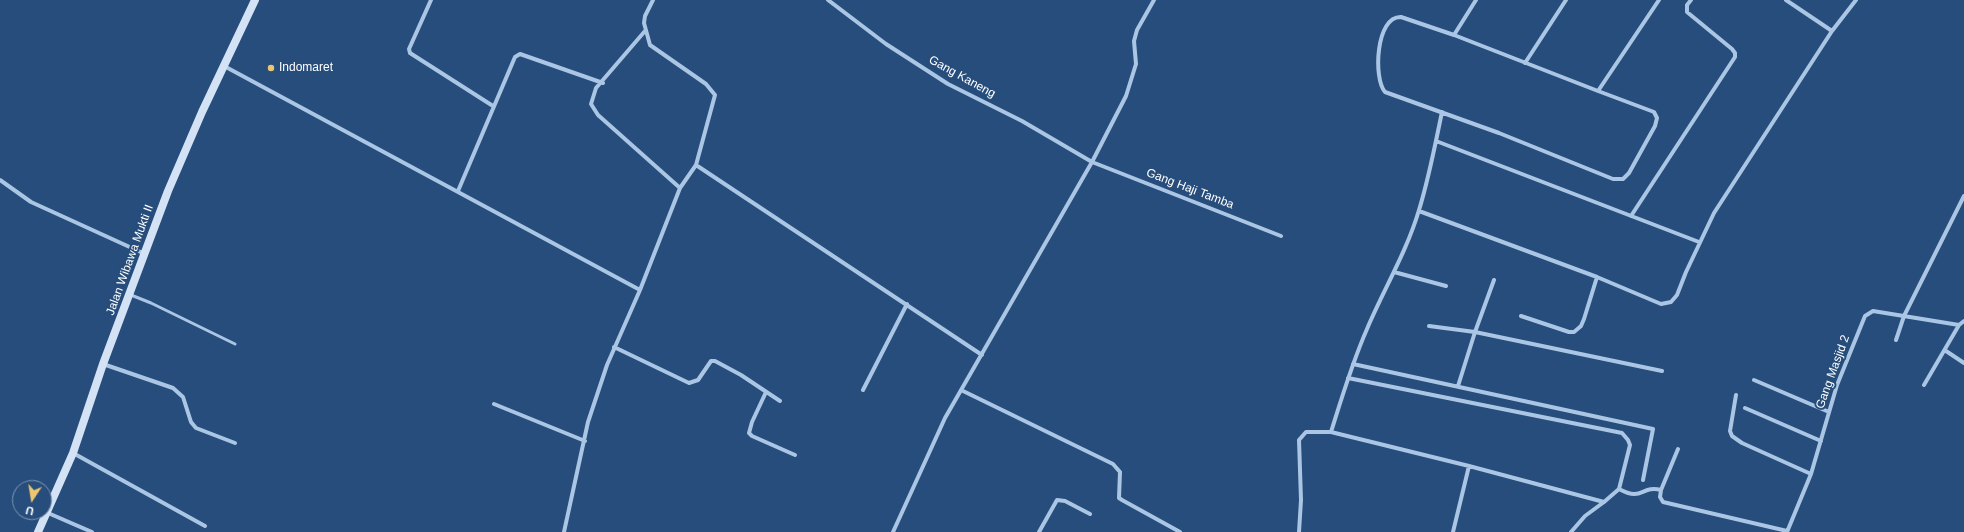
<!DOCTYPE html>
<style>
body{margin:0}
#map{position:relative;width:1964px;height:532px;overflow:hidden;background:#264d7b;font-family:Arial,sans-serif}
canvas{display:block}
.north{position:absolute;left:12px;top:480px;width:40px;height:40px;box-sizing:border-box;background:#264d7b;border:1px solid #7d94b0;border-radius:50%;rotate:192deg;font-size:11px;font-weight:700;line-height:16px;text-align:center;color:#fff}
.north::after{content:'';display:block;margin:auto;width:14px;height:18px;background:#edc66f;clip-path:polygon(50% 0,100% 100%,50% 72%,0 100%)}
</style>
<div id="map">
<canvas width="1964" height="532"></canvas>
<div class="north">U</div>
</div>
<script>
const ctx = document.querySelector('canvas').getContext('2d');
ctx.lineJoin = 'round';
function trace(path, color, width, dash) { ctx.strokeStyle = color; ctx.lineWidth = width; ctx.lineCap = dash ? 'butt' : 'round'; ctx.setLineDash(dash || []); ctx.stroke(path); }
function drawText(font, color, halo, rows, align = 'center') {
  ctx.font = font + ' Arial,sans-serif'; ctx.lineWidth = 4; ctx.setLineDash([]); ctx.textBaseline = 'middle'; ctx.strokeStyle = halo; ctx.fillStyle = color; for (const [text, x, y, turn = 0] of rows) {
    ctx.save(); ctx.translate(x, y); ctx.rotate((+turn || 0) * Math.PI / 180); ctx.textAlign = isNaN(turn) ? turn : align; if (halo) ctx.strokeText(text, 0, 0); ctx.fillText(text, 0, 0); ctx.restore();
  }
}
const lane = new Path2D(`
 M131,295l20,8 84,41`);
const street = new Path2D(`
 M431,0l-22,49 1,4 83,53
 M653,0l-8,16 -1,7 6,22 56,39 9,11 -19,70
 M828,0l58,44 62,40 74,37 70,41 189,74
 M1786,0l46,31
 M645,31l-49,57 -5,16 7,11 82,73
 M1454,35l22,-35
 M1525,63l41,-63
 M224,66l416,224
 M1598,91l-144,-56 -53,-18c-25,-1 -28,61 -16,75l114,41 114,46h10l6,-6 26,-47 2,-8 -3,-6 -56,-21 61,-91
 M1436,141l263,101
 M0,180l31,22 114,52
 M458,191l57,-134 5,-3 83,29
 M1419,211l178,66 64,27 10,-2 6,-7 9,-23 28,-59 118,-182 24,-31
 M1631,216l104,-159v-4l-3,-4 -45,-37v-7l4,-5
 M1394,272l52,14
 M1521,316l48,16h5l7,-6 3,-7 13,-42
 M1429,326l46,6 187,39
 M1896,340l8,-24 60,-120
 M614,347l75,36 9,-3 13,-19h4l26,14 39,26
 M1946,351l18,12
 M103,364l70,24 10,9 8,25 5,6 39,15
 M1353,364l300,65 -10,51
 M1754,380l75,32
 M1924,385l35,-60
 M1458,386l17,-54 19,-52
 M863,390l44,-86
 M961,390l152,74 7,8 -1,26 3,2 58,32
 M766,392l-14,30 -3,11 3,3 43,19
 M1736,395l-6,36 2,5 10,7 69,31
 M494,404l91,37
 M1745,408l76,33
 M1331,432c11,-35 21,-69 36,-103 17,-40 40,-78 52,-119 10,-32 16,-65 23,-98
 M1678,449l-17,41 -1,7 3,5 124,29
 M73,453l132,73
 M1619,489c24,13 22,-4 42,1
 M48,513l44,19
 M564,532l24,-110 19,-57 33,-75 40,-102 16,-23 286,190
 M893,532l52,-114 147,-256 34,-66 10,-32 -2,-23 3,-11 17,-30
 M1039,532l18,-32 8,1 25,13
 M1299,532l2,-32 -2,-60 7,-8h25l138,34 135,36 15,-13 11,-44 -2,-5 -6,-7 -274,-55
 M1453,532l16,-66
 M1571,532l14,-16 19,-14
 M1787,532l24,-58 26,-89 28,-69 8,-5 86,14 5,-4`);
const secondary = new Path2D(`
 M38,532l35,-79 30,-89 65,-173 34,-79 53,-112`);
const markers = [
 [271,68,4,"#edc66f"]
];
const poiNames = [
 ["Indomaret",279,68]
];
const streetNames = [
 ["Gang Kaneng",962,77,29],
 ["Gang Haji Tamba",1190,189,21],
 ["Jalan Wibawa Mukti II",130,260,-70],
 ["Gang Masjid 2",1833,372,-70]
];
trace(lane, '#aac6e4', 3);
trace(street, '#aac6e4', 4);
trace(secondary, '#d3e2f4', 8);
for (const [x, y, r, color] of markers) { const dot = new Path2D(); dot.arc(x, y, r, 0, 2 * Math.PI); ctx.fillStyle = color; ctx.fill(dot); trace(dot, '#264d7b', 1.5); }
drawText('12px', '#fff', '#264d7b', poiNames, 'left');
drawText('12px', '#fff', '#264d7b', streetNames);
</script>
